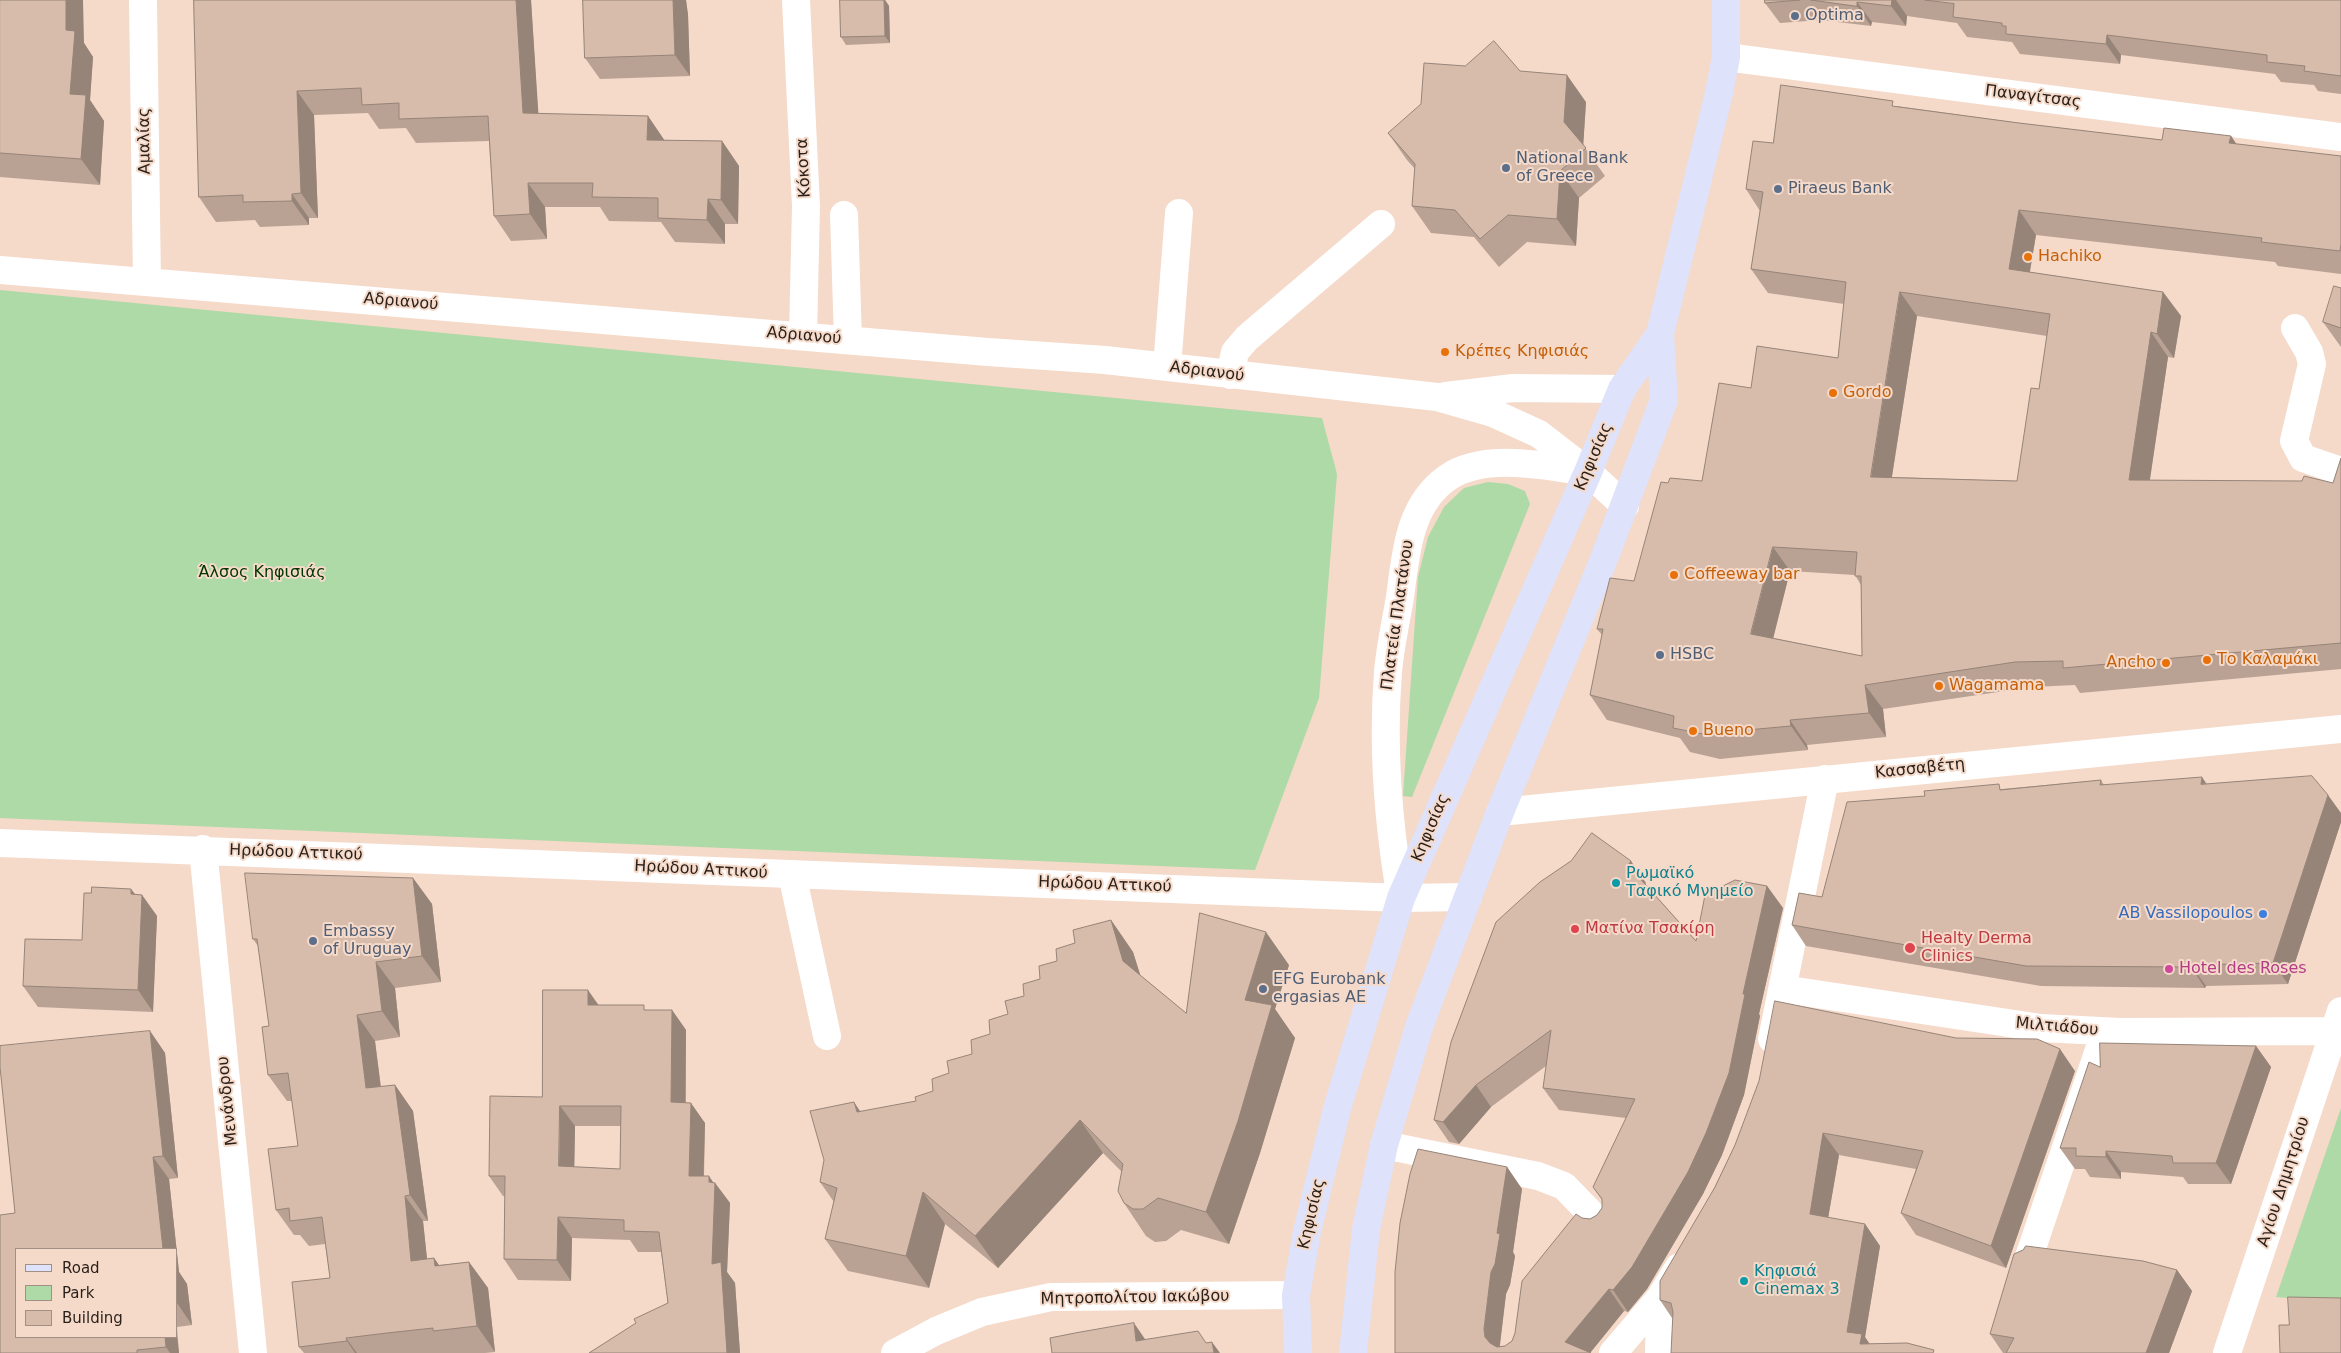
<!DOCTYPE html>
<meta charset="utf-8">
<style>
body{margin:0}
#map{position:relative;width:2341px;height:1353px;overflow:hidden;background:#f5d9c9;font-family:"DejaVu Sans",sans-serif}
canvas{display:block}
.legend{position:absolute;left:15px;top:1248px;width:162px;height:90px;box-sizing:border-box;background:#f5d9c9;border:1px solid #a38f83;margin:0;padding:6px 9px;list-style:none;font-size:15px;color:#291f19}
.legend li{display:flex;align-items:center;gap:10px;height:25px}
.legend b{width:25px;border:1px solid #a38f83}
</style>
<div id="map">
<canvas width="2341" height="1353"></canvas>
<ul class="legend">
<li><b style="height:6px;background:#dee2fa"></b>Road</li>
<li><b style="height:14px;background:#addaa6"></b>Park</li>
<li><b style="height:14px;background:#d7bcac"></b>Building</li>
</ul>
</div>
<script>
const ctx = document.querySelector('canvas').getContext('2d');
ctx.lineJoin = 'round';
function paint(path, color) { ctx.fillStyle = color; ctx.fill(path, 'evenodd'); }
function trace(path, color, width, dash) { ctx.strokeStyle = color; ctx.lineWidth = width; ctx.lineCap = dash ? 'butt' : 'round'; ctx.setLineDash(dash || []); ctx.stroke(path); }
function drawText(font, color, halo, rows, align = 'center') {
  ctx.font = font + ' "DejaVu Sans",sans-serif'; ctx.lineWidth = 4; ctx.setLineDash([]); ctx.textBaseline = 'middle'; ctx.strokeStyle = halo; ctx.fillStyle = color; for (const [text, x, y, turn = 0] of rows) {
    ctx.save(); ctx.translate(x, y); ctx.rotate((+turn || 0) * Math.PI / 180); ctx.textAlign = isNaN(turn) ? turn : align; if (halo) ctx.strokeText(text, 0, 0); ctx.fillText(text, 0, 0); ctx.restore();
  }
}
const green = new Path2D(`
 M0,290l1322,128 15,56 -18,224 -64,172 -1255,-52z
 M1488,482l20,2 17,7 5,13 -118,293 -9,-1 15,-219 10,-40 16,-30 20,-19z
 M2341,1108v194l-65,-5z`);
const minor = new Path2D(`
 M143,0l4,282
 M796,0l10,206 -3,130
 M1726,57l615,80
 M844,215l4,125
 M0,270l988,82 117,8 332,37 56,16 46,21 49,38 37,34
 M2295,328l14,24 3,12 -18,77 9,17 38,13
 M1167,367l12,-154
 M1230,375l5,-23 12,-14 134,-114
 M1446,396l67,-8 109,1
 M1500,812l841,-83
 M0,843l1401,55 67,-1
 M203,849l50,504
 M792,874l35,162
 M1401,898c-13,-75 -19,-150 -13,-226 2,-25 8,-50 12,-75 6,-43 8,-91 47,-119 37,-26 99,-12 140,-6
 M1783,989l258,39 80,4 212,-1
 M1772,1039l53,-260
 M1384,1145l154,31 26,10 38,39
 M2028,1260l77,-228
 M895,1353l41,-22 46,-19 69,-15 245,-2
 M1613,1353l47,-55 19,-31
 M1659,1353l1,-55
 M2227,1353l114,-342`);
const major = new Path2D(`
 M1298,1353l-2,-58 11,-63 30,-123 64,-211 187,-426 34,-83 38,-55
 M1353,1353l13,-124 18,-84 35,-118 81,-215 104,-253 60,-159 -4,-66 59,-241 7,-36v-57`);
const wall = new Path2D(`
 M0,0l84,43 9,14 -3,43 14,21 -4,64 -100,-8z
 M194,0h337l7,114 110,2 16,24 58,1 17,25 -1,58h-13v20l-50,-2 -14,-20 -52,-1 -9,-14h-55l2,32 -36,2 -17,-25 -5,-75 -73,2 -10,-15 -27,1 -11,-16 -54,2 4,103h-9v7l-49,2 -5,-7 -39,2 -17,-25z
 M583,0h103l2,15 2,61 -90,3 -15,-21z
 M840,0h45l4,6 1,37 -44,2 -5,-8z
 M1765,0h576v94l-23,-3 -4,-6 -33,-3 -6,-8 -154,-19 -1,9 -100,-10 -8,-12 -45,-5 -10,-14 -50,-7 -1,10 -34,-4 -1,4 -50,-6 -41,3 -15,-20z
 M1520,71l66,31 -3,43 22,31 -26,22 -3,48 -49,-4 -28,25 -25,-30 -43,-4 -19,-27 3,-37 -8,-9 -19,-27z
 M1896,106l123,17 143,17 69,-4 5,8 105,12v118l-63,-8 -3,-4 -239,-27 -6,37 133,20 18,24 -7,42 -6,-1 -18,123 183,3 8,-25v211l-261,24 -5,-8 -43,2 -149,22 3,28 -79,8 1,5 -88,9 -30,-7 -10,-14 -73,-18 -17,-25 12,-60 -5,-6 37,-48 34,-98 34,-2 49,-93 87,-30 6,-54 -76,-11 -17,-24 9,-58 -14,-22 27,-46zM1917,316l130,20 -8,53 -22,92 -125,-4zM1790,571l65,4 6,10 1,71 -89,-18z
 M2341,288v59l-18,-25z
 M2101,780l3,5 102,-1 135,29v9l-53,162 -82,2 -1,2 -164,-2 -235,-40 -14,-21 30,-28 103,-101z
 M413,878l19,26 9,78 -46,6 5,49 -25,4 6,46 14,-2 18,26 15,110h-5l4,38 7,-1 5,7 30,-3 19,26 7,64 -10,1h-181l-5,-6 31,-69 -5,-34 -16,2 -9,-11h-6l-18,-25 22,-64 -6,-45h-5l-19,-26 1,-49 -11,-80 -5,-7z
 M1646,883l-1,1 51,57 71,-55 16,22 -24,106 1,2 -16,79 -22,60 -19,39 -56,95 -19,23 -4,-1 -34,42h-195l112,-186 15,22 -9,63 2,4 -5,29 -4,9 -6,52h5l7,-5 70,-123 8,1 7,-4 5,-7v-8l-9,-13 33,-69 -67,-8 -16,-22 3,-22 -55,41 -32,37 -10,-2 -15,-22z
 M131,889l4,5 7,1 15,21 -4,96 -115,-5 -15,-21 59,-46 9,-47z
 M1111,920l22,32 7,23 46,38 103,-48 -14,44 20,29 -35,115 -31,91 -48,-14 -15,11 -11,1 -9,-6 -22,-33 -2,-31 -19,-19 -105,115 -53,-44 -16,64 -81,-17 -23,-32 9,-37 -14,-20 40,-70 56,-11 17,-10 16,-18 23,-19 36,-40 49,-53 18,-18z
 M598,1005l49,5h25l14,20v73l19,20 -1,53 9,7h2l15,20 -3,69 8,11 5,70h-151l79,-50 -7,-51h-23l-8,-12 -58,-2 -1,43 -53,-1 -14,-21 1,-63h-2l-14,-20 53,-79zM575,1126h46l-1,43 -46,-2z
 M150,1031l15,22 13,125 -9,1 10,93 8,12 5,41 -15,2 2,26h-179l15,-140zM16,1249h160v88z
 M2256,1046l15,21 -40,117h-43l-5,-7 -62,-5v7l-31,-2 -5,-8h-10l-15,-21 40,-81z
 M2075,1071l-69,197 -90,-33 -15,-22 15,-44 -77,-14 -11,63 37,6 15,22 -15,91 4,7 -197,-26 -12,-18 75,-155z
 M2177,1270l15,21 -23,62h-166l-13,-19z`);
const shadedWall = new Path2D(`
 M66,0h17l1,43 9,14 -3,43 14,21 -4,64 -19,-26 -11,-65 -4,-64z
 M516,0h15l9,138 -17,-25z
 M673,0h13l2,15 2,61 -15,-21z
 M884,0h1l4,6 1,37 -5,-7z
 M1892,0h4l11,16 -1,10 -15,-20z
 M1857,2l15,20 -1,4 -14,-20z
 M2107,35l14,20 -1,9 -14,-20z
 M1567,75l19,27 -3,47 -19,-27z
 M297,91l17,24 4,103 -17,-25z
 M648,116l17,25 -18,-1z
 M2231,136l17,25 -19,-18z
 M722,141l17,25 -1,58 -17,-24z
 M1560,171l19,27 -3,48 -19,-27z
 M528,183l17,24 2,32 -17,-25z
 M292,194l17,24v7l-17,-24z
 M708,199l17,25v20l-18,-24z
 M2019,210l17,25 -10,58 -17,-24z
 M1900,292l17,24 -29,185 -17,-24z
 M2163,292l18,24 -7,42 -17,-24z
 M2151,332l17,25 -22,148 -17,-25z
 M1773,547l17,24 -22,88 -17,-25z
 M1865,685l18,24 3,28 -17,-24z
 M1790,720l17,25 1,5 -17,-24z
 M2202,777l14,21 -15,-14z
 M2328,795l13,18v9l-53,162 -15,-21z
 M1631,861l15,22 -3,4 -15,-22z
 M413,878l19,26 9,78 -19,-26z
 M1767,886l16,22 -24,106 1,2 -16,79 -22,60 -19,39 -56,95 -19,23 -15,-22 130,-296z
 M131,889l11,15v-9l15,21 -4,96 -15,-22z
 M1111,920l22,32 13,41 -23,-32z
 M1266,932l23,33 -14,44 20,29 -35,115 -31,91 -23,-32 39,-212z
 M376,962l19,26 5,49 -18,-26z
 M2191,965l15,21 -1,2 -14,-21z
 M588,990l14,20 -14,-5z
 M672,1010l14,20 -1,93 -14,-21z
 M357,1015l18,26 9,73 -18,-26z
 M150,1031l15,22 13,125 -15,-22z
 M2256,1046l15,21 -40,117 -15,-21z
 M2060,1049l15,22 -69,197 -15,-22z
 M395,1085l18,26 15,110 -18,-26z
 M1476,1085l15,22 -32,37 -16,-22z
 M854,1102l22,33 -19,-23z
 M691,1103l14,20 -2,73 -14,-20z
 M560,1106l15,20 -1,60 -15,-20z
 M1080,1120l23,33 -105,115 -23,-32z
 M1823,1133l16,22 -14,81 -15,-22z
 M2106,1151l15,21v7l-15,-22z
 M153,1157l16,22 10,93 8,12 5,41 -15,-22 -1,-54h-13z
 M1507,1167l15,22 -9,63 2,4 -5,29 -4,9 -7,57 -2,2 -12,-16 -1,-8 7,-57z
 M709,1176l6,9v-2l15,20 -3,69 8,11 5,70h-13l-15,-89 -3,-82z
 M923,1192l22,32 -16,64 -23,-32z
 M405,1196l18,25 7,66 -19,-26z
 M558,1217l14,21 -1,43 -14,-21z
 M1865,1224l15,22 -15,91 11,16h-9l-20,-21z
 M434,1258l18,26 -17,-18z
 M469,1262l19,26 7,64 -18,-26z
 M2177,1270l15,21 -23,62h-23z
 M1609,1289l15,22 -34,42 -25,-11z
 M1134,1323l13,19 -11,-1z
 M176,1327l3,26h-9l-4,-6 -1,-10h11z
 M346,1338l11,15h-2l-8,-12z
 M1212,1342l8,11h-6z`);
const building = new Path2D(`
 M0,0h66v30l9,1 -5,63 16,1 -5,64 -81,-6z
 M194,0h322l7,113 125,3 -1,24 75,1 -1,59 -13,-1 -1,21 -49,-2v-20l-66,-1 1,-14h-65l2,31 -36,2 -6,-100 -89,3v-16l-37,2 -1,-17 -64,3 4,102 -9,1v7l-49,1v-7l-44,2z
 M583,0h90l2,55 -90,3z
 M840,0h44l1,36 -44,1z
 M1765,0h35l-35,3z
 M1811,0h81l-1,6 -34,-4v4z
 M1925,0h416v76l-37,-5 1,-5 -38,-4v-7l-160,-20 -1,9 -100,-10v-8h-4v-3l-49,-6 1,-13z
 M1494,41l26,30 47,4 -3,47 22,26 -26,23 -3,48 -49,-4 -28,24 -25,-29 -43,-4 3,-42 -27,-31 33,-29 3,-41 41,3z
 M1781,85l112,16 -1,5 127,17 143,17 2,-12 67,8 -2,7 112,13v88l-1,7 -79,-9 1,-4 -243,-28 -10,59 154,23 -6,42 -6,-2 -22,148 173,1 2,-5 29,7 8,-25v185l-278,25v-7l-48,1 -150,23 4,28 -79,7 1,6 -88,8 -30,-6 1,-12 -84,-21 13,-66h-6l13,-51 24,3 27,-99 7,1 2,-5 32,3 17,-98 32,5 6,-42 81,12 8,-76 -95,-13 12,-77 -17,-3 7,-48 20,2zM1900,292l150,22 -11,75 -8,-1 -14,93 -146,-4zM1773,547l84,5 -2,24h6l1,80 -111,-22z
 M2334,286l7,2v40l-18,-6z
 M2312,776l16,19 -55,168 -82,2v2l-165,-1 -234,-41 7,-32 23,4 25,-95 78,-6 -1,-5 75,-7 1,6 101,-10 -1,5 102,-8 -1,7z
 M1592,833l39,28 -3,4 68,76 9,-46 30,-15 32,6 -24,108h2l-16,79 -23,60 -18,39 -56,95 -19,23 -4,-1 -44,53 26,11h-196v-81l5,-49 10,-49 8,-25 89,18 -10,66 3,1 -5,30 -4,8 -7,57 1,8 5,6 7,4 8,-1 7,-5 3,-8 7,-52 54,-67 6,4 8,1 7,-4 5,-7v-9l-9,-12 42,-88 -92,-11 8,-58 -75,55 -33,37 -9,-2 17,-78 45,-120 44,-40 31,-21z
 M245,873l168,5 9,78 -46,6 6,49 -25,4 9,73 29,-3 15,110 -5,1 6,65 23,-3 1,8 34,-4 8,64 -44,5v-3l-46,5 -41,5 1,3 -48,6 -7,-65 38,-4 -8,-61 -32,4 -1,-13 -13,2 -8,-61 30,-3 -10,-73 -20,2 -6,-48 7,-1 -12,-87h-4z
 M92,887l39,2v5l11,1 -4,95 -115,-4 2,-47 57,1 2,-47h7z
 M1200,913l66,19 -21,68 27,5 -34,116 -32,91 -48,-14 -15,11h-10l-9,-6 -6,-12 5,-27 -43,-44 -105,116 -52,-44 -17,64 -81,-17 12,-51 -17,-6 4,-22 -14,-49 44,-9 3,10 59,-11 -1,-4 18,-6 -1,-12 17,-6 -2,-12 25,-7 -1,-14 19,-6 -1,-14 19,-6 -3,-13 19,-5 -1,-12 17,-5 -1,-13 18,-5 -1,-12 19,-6 -2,-13 38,-10 12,41 63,52z
 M543,990h45v15h56v5h28l-1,92 20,1 -2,73h20v6l6,1 -3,81 9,-2 6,91h-138l47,-30 -2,-4 34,-16 -9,-71 -35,-1v-11l-66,-3 -1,43 -53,-1 1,-83h-16l1,-80 52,1zM560,1106h61l-1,63 -61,-3z
 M1775,1001l181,37 81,1 23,10 -69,197 -90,-33 22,-62 -100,-18 -13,81 55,10 -18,108 15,2 -2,10 47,-1 27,7 -1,3h-262l2,-41 -2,-9 -11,-3v-19l55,-94 20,-42 24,-64z
 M150,1031l13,125 -10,1 10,92h-147v88h149l1,10 -29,3v3h-137v-138l15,-2 -15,-146v-21z
 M2100,1043l156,3 -40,117h-43l-1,-7 -66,-5v6l-30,-1v-8h-16l29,-86 11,5z
 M2026,1246l117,15 34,9 -31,83h-140l8,-15 -24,-4 24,-80 9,-4z
 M2288,1297l53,1v55h-61l-1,-28h10z
 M1134,1323l2,18 62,-10 8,12 6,-1 2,11h-162l-2,-15 25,-5z`);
const markers = [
 [1795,16,5,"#5c6f8a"],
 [1506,168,5,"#5c6f8a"],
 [1778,189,5,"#5c6f8a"],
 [2028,257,5,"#e8710a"],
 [1445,352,5,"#e8710a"],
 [1833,393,5,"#e8710a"],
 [1674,575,5,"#e8710a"],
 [1660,655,5,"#5c6f8a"],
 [2207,660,5,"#e8710a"],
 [2166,663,5,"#e8710a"],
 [1939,686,5,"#e8710a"],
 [1693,731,5,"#e8710a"],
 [1616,883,5,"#0f9aa8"],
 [2263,914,5,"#3f7fe0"],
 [1575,929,5,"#e0444e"],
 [313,941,5,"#5c6f8a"],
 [1910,948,6,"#e0444e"],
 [2169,969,5,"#d1479c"],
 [1263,989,5,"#5c6f8a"],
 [1744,1281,5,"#0f9aa8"]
];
const serviceNames = [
 ["Optima",1805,16],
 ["National Bank",1516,159],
 ["of Greece",1516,177],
 ["Piraeus Bank",1788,189],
 ["HSBC",1670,655],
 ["Embassy",323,932],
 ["of Uruguay",323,950],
 ["EFG Eurobank",1273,980],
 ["ergasias AE",1273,998]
];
const streetNames = [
 ["Παναγίτσας",2033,97,7],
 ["Αμαλίας",145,141,-91],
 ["Κόκοτα",804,168,-93],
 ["Αδριανού",401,302,5],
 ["Αδριανού",804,336,5],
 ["Αδριανού",1207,372,7],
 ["Κηφισίας",1594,457,-67],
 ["Πλατεία Πλατάνου",1398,615,-82],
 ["Κασσαβέτη",1920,769,-6],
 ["Κηφισίας",1431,828,-67],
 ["Ηρώδου Αττικού",296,853,2],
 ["Ηρώδου Αττικού",701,870,3],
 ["Ηρώδου Αττικού",1105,885,2],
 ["Μιλτιάδου",2057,1027,5],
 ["Μενάνδρου",228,1101,-96],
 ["Αγίου Δημητρίου",2284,1182,-72],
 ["Κηφισίας",1312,1214,-77],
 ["Μητροπολίτου Ιακώβου",1135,1298,-1]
];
const foodNames = [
 ["Hachiko",2038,257],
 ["Κρέπες Κηφισιάς",1455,352],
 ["Gordo",1843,393],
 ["Coffeeway bar",1684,575],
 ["Το Καλαμάκι",2217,660],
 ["Ancho",2156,663,"right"],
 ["Wagamama",1949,686],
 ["Bueno",1703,731]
];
const parkNames = [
 ["Άλσος Κηφισιάς",262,573]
];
const cultureNames = [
 ["Ρωμαϊκό",1626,874],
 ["Ταφικό Μνημείο",1626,892],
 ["Κηφισιά",1754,1272],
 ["Cinemax 3",1754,1290]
];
const shopNames = [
 ["AB Vassilopoulos",2253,914]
];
const healthNames = [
 ["Ματίνα Τσακίρη",1585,929],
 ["Healty Derma",1921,939],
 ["Clinics",1921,957]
];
const hotelNames = [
 ["Hotel des Roses",2179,969]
];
paint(green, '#addaa6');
trace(minor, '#fff', 28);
trace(major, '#dee2fa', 28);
paint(wall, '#b9a294');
paint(shadedWall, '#968478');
paint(building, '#d7bcac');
trace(building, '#968478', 1);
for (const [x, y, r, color] of markers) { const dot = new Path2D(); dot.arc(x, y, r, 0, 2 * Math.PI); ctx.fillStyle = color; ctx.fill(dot); trace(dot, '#f5d9c9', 2); }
drawText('16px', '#4e5e75', '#f5d9c9', serviceNames, 'left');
drawText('16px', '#291f19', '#f5d9c9', streetNames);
drawText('16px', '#c56008', '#f5d9c9', foodNames, 'left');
drawText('16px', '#013600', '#f5d9c9', parkNames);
drawText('16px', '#0d838f', '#f5d9c9', cultureNames, 'left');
drawText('16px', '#366cbe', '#f5d9c9', shopNames, 'right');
drawText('16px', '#be3a42', '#f5d9c9', healthNames, 'left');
drawText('16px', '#b23c85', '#f5d9c9', hotelNames, 'left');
</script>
